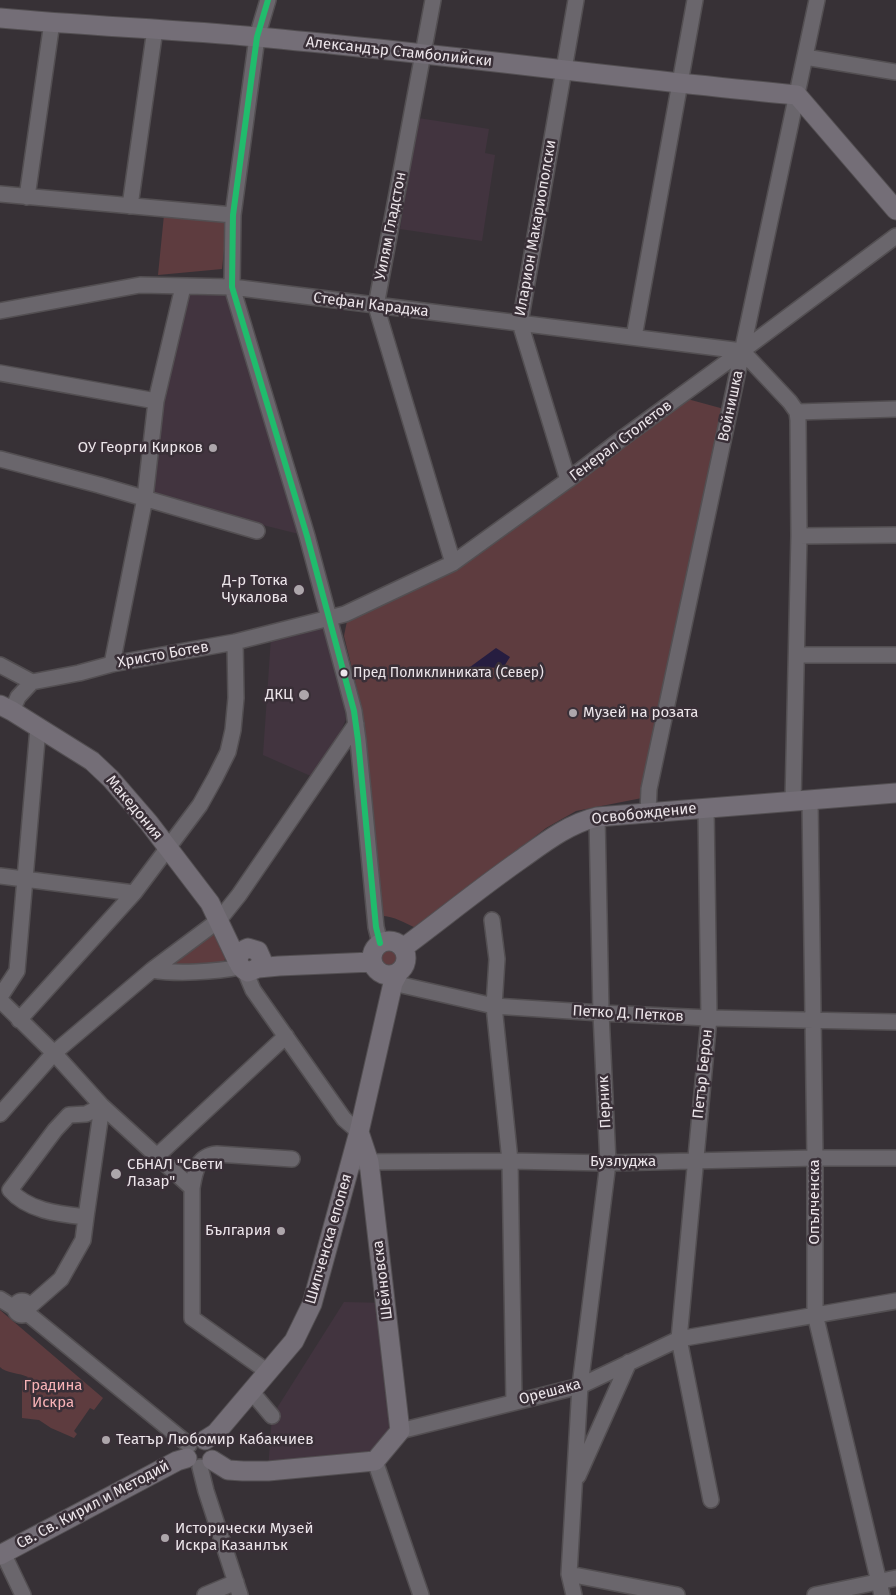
<!DOCTYPE html>
<meta charset="utf-8">
<style>
body{margin:0}
canvas{display:block;background:#373136}
</style>
<canvas width="896" height="1595"></canvas>
<script>
const ctx = document.querySelector('canvas').getContext('2d');
ctx.lineJoin = 'round';
function paint(path, color) { ctx.fillStyle = color; ctx.fill(path, 'evenodd'); }
function trace(path, color, width, dash) { ctx.strokeStyle = color; ctx.lineWidth = width; ctx.lineCap = dash ? 'butt' : 'round'; ctx.setLineDash(dash || []); ctx.stroke(path); }
function drawText(font, color, halo, rows, align = 'center') {
  ctx.font = font + ' "Fira Sans",sans-serif'; ctx.lineWidth = 5; ctx.setLineDash([]); ctx.textBaseline = 'middle'; ctx.strokeStyle = halo; ctx.fillStyle = color; for (const [text, x, y, turn = 0] of rows) {
    ctx.save(); ctx.translate(x, y); ctx.rotate((+turn || 0) * Math.PI / 180); ctx.textAlign = isNaN(turn) ? turn : align; if (halo) ctx.strokeText(text, 0, 0); ctx.fillText(text, 0, 0); ctx.restore();
  }
}
const built = new Path2D(`
 M418,118l71,11 -4,24 10,2 -13,86 -82,-12z
 M183,287h49l75,249 -165,-41z
 M324,625l14,47 8,47 -10,23 -23,35 -50,-22 8,-117z
 M344,1302l42,1 14,128 -14,19 -118,21 4,-55z`);
const green = new Path2D(`
 M164,215l63,6 -5,48 -64,6z
 M680,397l44,12 -82,389 -66,13 -30,17 -130,100c-12,-5 -21,-12 -35,-12l-16,-180 -4,-31 -17,-69 3,-15 106,-58z
 M210,933l5,2 11,21 -2,6 -46,7 -9,-6z
 M379 958a10 10 0 1 1 20 0a10 10 0 1 1-20 0Z
 M0,1310l103,88 -9,12 -4,-2 -16,23 3,3 -3,4 -23,-10 -12,-8 -17,-2v-37l6,-4c-8,-4 -23,-4 -28,-10z`);
const water = new Path2D(`
 M496,648l14,9 -7,11 -33,-1z`);
const minor = new Path2D(`
 M268,0l-11,37 -24,178 -1,72 75,249 47,175 4,29 18,187 4,16
 M433,0l-57,306 77,257
 M805,57l91,15
 M0,194l233,21
 M27,197l25,-175
 M130,206l25,-177
 M0,311l140,-26 92,2 510,64
 M634,337l61,-337
 M742,351l48,51 7,10 1,8 1,116 -6,266
 M0,373l156,28
 M797,412l99,-3
 M0,459l99,26 158,46
 M568,480l-48,-157 56,-323
 M799,536l97,-1
 M797,655h99
 M112,664l33,-166 11,-97 27,-114
 M0,665l32,17
 M12,711l6,-14 14,-15 47,-9 33,-9 123,-22 110,-28 108,-51 115,-83 52,-40 122,-89 154,-115
 M810,801l5,357v156l67,281
 M706,808l3,210 -30,321 32,161
 M648,812l1,-23 168,-789
 M0,876l134,17
 M492,920l5,39 -3,47 16,155 4,241
 M152,970c24,4 64,2 88,-3
 M245,971l8,19 91,129 15,13
 M393,983l101,23 107,7 108,5 187,4
 M0,997l17,-26 21,-243
 M0,1000l54,53 48,53 90,82v130l76,54
 M19,1020l115,-127 66,-88 15,-27 13,-26 5,-22 3,-32 -1,-56
 M102,1106l-16,111c-27,-3 -58,-6 -76,-27l45,-60 14,-15 17,-1z
 M0,1114l54,-61 98,-83 67,-50 20,-25 117,-171
 M157,1156l129,-120
 M358,1162l152,-1 98,2 207,-5h81
 M192,1188c3,-17 5,-32 25,-34l75,5
 M0,1299l16,10
 M15 1308a7 7 0 1 1 14 0a7 7 0 1 1-14 0Z
 M29,1307l32,-28 22,-39 3,-23
 M27,1313l162,132
 M251,1391l21,25
 M400,1431l180,-45 99,-47 217,-38
 M375,1461l46,134
 M200,1467l6,24 34,104
 M578,1476l51,-114
 M3,1553l20,42
 M569,1574l108,21
 M205,1595l31,-13
 M574,1595l-5,-21 11,-188 28,-223 -7,-150 -4,-196
 M815,1595l81,-17`);
const major = new Path2D(`
 M0,18c85,8 171,11 257,19 180,16 360,41 540,58l99,115
 M0,705l12,6 80,50 19,18 38,44 61,80 28,59
 M372 958a17 17 0 1 1 34 0a17 17 0 1 1-34 0Z
 M403,948c39,-29 77,-60 117,-88 24,-17 48,-36 77,-43l299,-24
 M258,968l4,-8 -4,-9 -10,-3c-13,5 -13,18 0,24l10,-4 21,-2 93,-4
 M205,1440l11,-7 78,-92 18,-37 47,-172 34,-149 6,-11
 M212,1460l16,10 15,1h25l107,-10 25,-30 -31,-269 -10,-30
 M0,1555l177,-94 10,-3`);
const bus1 = new Path2D(`
 M268,0l-11,37 -24,178 -1,72 75,249 47,175 4,29 18,187 4,16`);
const markers = [
 [213,448,5,"#ada6ab"],
 [299,590,6,"#ada6ab"],
 [344,673,4.5,"#ece5ea"],
 [304,695,6,"#ada6ab"],
 [573,713,5,"#ada6ab"],
 [116,1174,6,"#ada6ab"],
 [281,1231,5,"#ada6ab"],
 [106,1440,5,"#ada6ab"],
 [165,1538,5,"#ada6ab"]
];
const busNames = [
 ["Пред Поликлиниката (Север)",353,673]
];
const streetNames = [
 ["Александър Стамболийски",399,52,6],
 ["Уилям Гладстон",391,226,-79],
 ["Иларион Макариополски",536,228,-80],
 ["Стефан Караджа",371,305,7],
 ["Войнишка",731,406,-78],
 ["Генерал Столетов",621,441,-37],
 ["Христо Ботев",163,655,-10],
 ["Македония",134,808,50],
 ["Освобождение",644,814,-6],
 ["Петко Д. Петков",628,1014,3],
 ["Петър Берон",703,1074,-84],
 ["Перник",605,1102,-93],
 ["Бузлуджа",623,1162],
 ["Опълченска",815,1202,-90],
 ["Шипченска епопея",329,1239,-74],
 ["Шейновска",383,1280,-97],
 ["Орешака",550,1392,-15],
 ["Св. Св. Кирил и Методий",93,1505,-28]
];
const poiNames = [
 ["ОУ Георги Кирков",203,448],
 ["Д-р Тотка",288,581],
 ["Чукалова",288,598],
 ["ДКЦ",293,695],
 ["Музей на розата",583,713,"left"],
 ["СБНАЛ \"Свeти",127,1165,"left"],
 ["Лазар\"",127,1182,"left"],
 ["България",271,1231],
 ["Театър Любомир Кабакчиев",116,1440,"left"],
 ["Исторически Музей",175,1529,"left"],
 ["Искра Казанлък",175,1546,"left"]
];
const parkNames = [
 ["Градина",53,1386],
 ["Искра",53,1403]
];
paint(built, '#42343f');
paint(green, '#5e3c3f');
paint(water, '#261d40');
trace(minor, '#534f52', 18);
trace(major, '#534f52', 21);
trace(minor, '#6a666c', 15);
trace(major, '#746e77', 19);
trace(bus1, '#20bc6c', 6);
for (const [x, y, r, color] of markers) { const dot = new Path2D(); dot.arc(x, y, r, 0, 2 * Math.PI); ctx.fillStyle = color; ctx.fill(dot); trace(dot, '#392f37', 2); }
drawText('14px', '#ece5ea', '#392f37', busNames, 'left');
drawText('15px', '#ece5ea', '#392f37', streetNames);
drawText('15px', '#ece5ea', '#392f37', poiNames, 'right');
drawText('15px', '#f7b2b6', '#392f37', parkNames);
</script>
